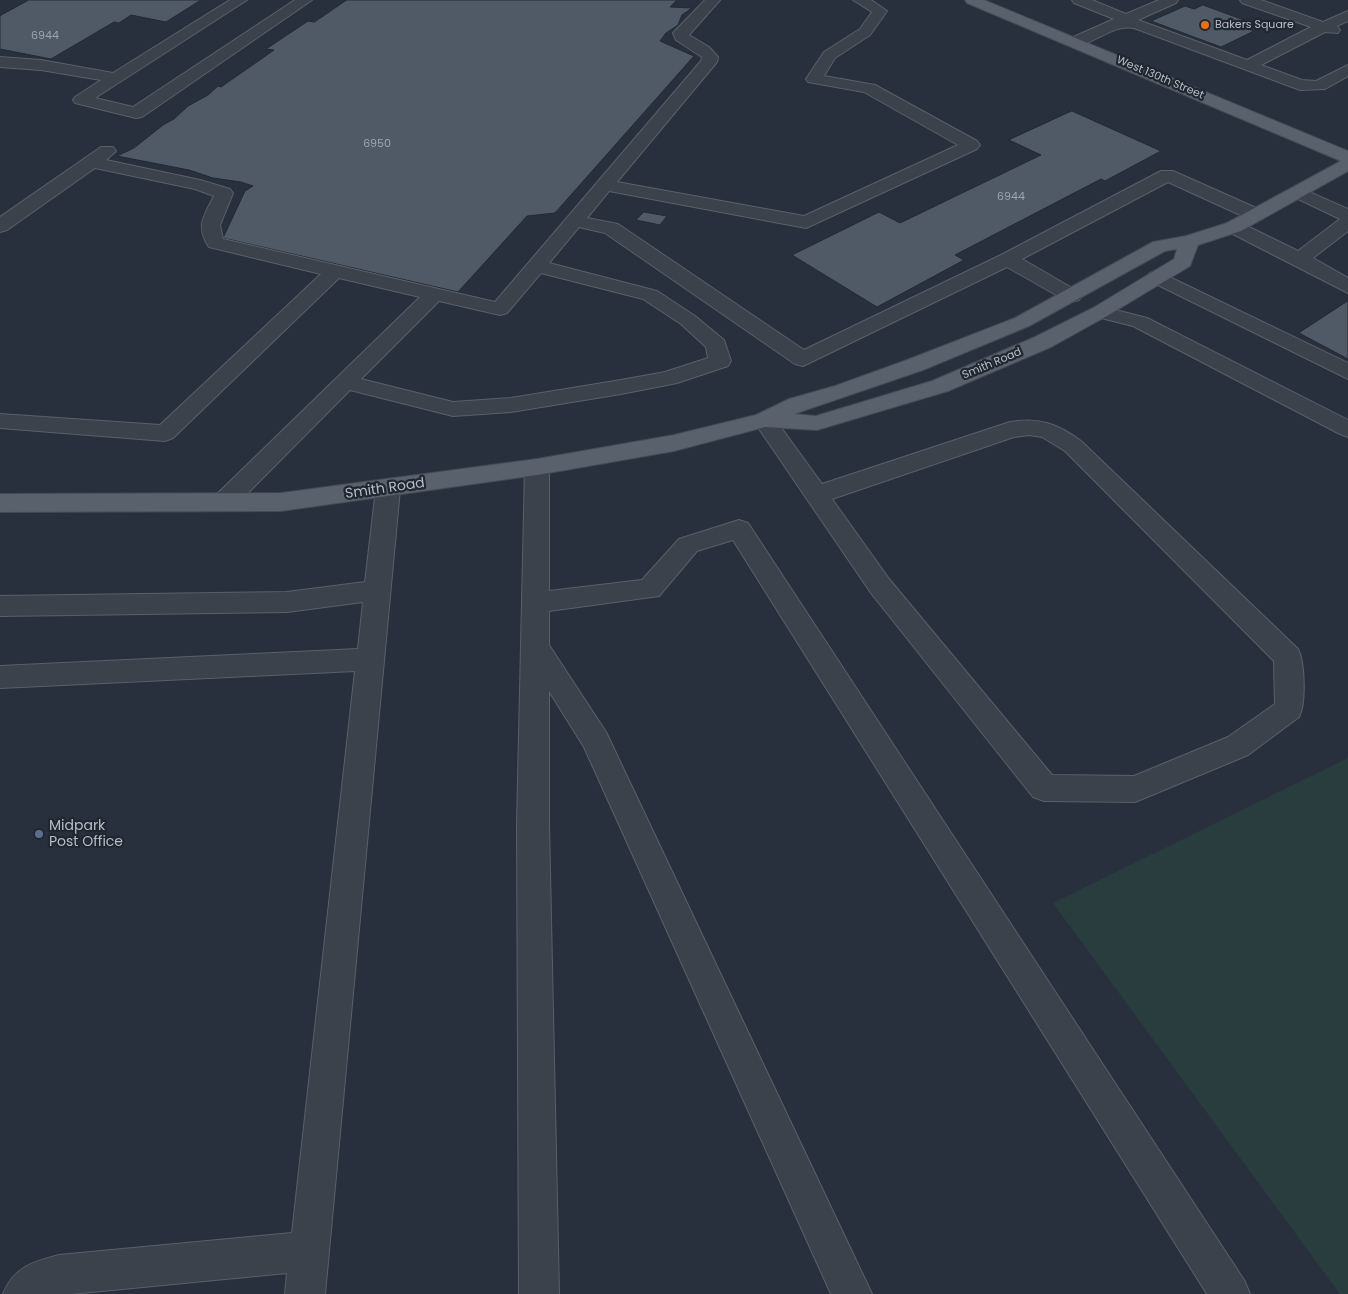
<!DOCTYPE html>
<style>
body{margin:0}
canvas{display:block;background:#27303c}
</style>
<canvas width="1348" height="1294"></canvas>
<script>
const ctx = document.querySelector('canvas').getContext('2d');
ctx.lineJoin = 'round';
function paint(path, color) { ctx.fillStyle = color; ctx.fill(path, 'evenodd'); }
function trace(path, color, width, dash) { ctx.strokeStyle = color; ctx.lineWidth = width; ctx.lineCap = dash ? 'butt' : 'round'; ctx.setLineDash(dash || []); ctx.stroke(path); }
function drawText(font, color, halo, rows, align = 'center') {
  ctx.font = font + ' Poppins,sans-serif'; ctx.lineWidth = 4.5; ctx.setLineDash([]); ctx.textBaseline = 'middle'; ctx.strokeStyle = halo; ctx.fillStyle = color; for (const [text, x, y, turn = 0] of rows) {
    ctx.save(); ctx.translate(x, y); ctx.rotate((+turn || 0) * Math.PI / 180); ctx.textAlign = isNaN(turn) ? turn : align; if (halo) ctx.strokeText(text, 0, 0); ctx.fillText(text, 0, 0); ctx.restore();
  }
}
const green = new Path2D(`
 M1348,758v536h-8l-287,-391z`);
const building = new Path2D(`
 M29,0h172l-35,22 -35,-7 -12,8 -5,-1 -63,37 -51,-10v-33z
 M347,0h330l-7,7 22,1 -10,7 -4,10 -12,8 -6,8 34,15 -139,157 -28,3 -69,76 -235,-54 22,-47 8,-5 -12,-4 -28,-4 -24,-8 -72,-14 17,-8 29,-23 11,-6 14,-13 20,-11 10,-9 3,1 53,-37 -8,-1 42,-28 6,1z
 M1203,5l49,18 -9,4 11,4 -33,16 -70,-26 34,-15 9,3z
 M1072,111l89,40 -56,30 -4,-2 -146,76 9,5 -87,47 -85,-52 87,-43 21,11 141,-68 -32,-15z
 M644,212l23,4 -7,9 -24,-5z
 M1348,301v58l-49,-26z`);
const minor = new Path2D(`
 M230,0h17l-152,98 38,9 162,-107h17l-170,117 -6,1 -61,-15 -2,-3 2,-3 26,-17 -60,-10 -41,-3v-10l41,3 72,13z
 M705,0h15l-31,35 20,12 9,10 -1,5 -100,120 187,34 154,-71 -94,-53 -56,-10 -2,-3 18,-27 36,-23 12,-17 -19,-12h18l16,11 -17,24 -35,23 -11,18 51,9 102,56 3,4 -3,4 -171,79 -197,-37 -22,27 31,6 186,126 197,-95 160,-84h12l90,40 2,4 -2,4h-14l-81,-37 -146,77 57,33 3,4 -3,4 -7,2 -7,-2 -58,-33 -204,99 -8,-2 -190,-131 -26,-6 -30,36 108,28 38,25 29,24 7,21 -3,5 -51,17 -56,11 -110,18 -58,4 -103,-26 -117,118 -9,3 -9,-3 -3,-6 3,-6 205,-199 -81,-19 -166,160 -8,3 -165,-13v-14l160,11 161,-151 -112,-27c-14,-21 -5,-31 5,-51l-19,-7 -100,-21 -88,62 -7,2v-15l101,-70h12l3,4 -10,9 94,20 30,9 3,4 -13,32 3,14 272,63 206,-241 1,-4 -26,-17 -3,-7zM541,273l102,26 38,25 25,23 2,11 -43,14 -44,8 -110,18 -58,4 -92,-23 78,-78 61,14 7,-2z
 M1072,0h20l34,14 33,-14h19l-2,3 -38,17 109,40 64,-33 -69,-24 -2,-3h21l62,22 25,-11v10l-11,5 3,4 -2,3 -13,-1 -64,33 41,15 14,1 32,-16v11l-23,13 -25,1 -166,-62c-23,-5 -45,22 -65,17l-3,-3 3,-3 45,-20 -40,-16z
 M1298,187l50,22v22l-35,27 35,20v15l-121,-62 -2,-4 2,-4h14l57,28 42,-32 -48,-23 -3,-4 3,-4z
 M1157,271l191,92v16l-198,-98 -3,-4 3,-4z
 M1100,306l47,12 201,102v17l-8,-3 -207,-108 -40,-10 -3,-4 3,-4z
 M764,413l8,2 50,69 188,-62c29,-5 48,2 71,19l217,208c7,14 8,55 1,68l-51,38 -113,47 -91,-1 -11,-4 -162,-204 -118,-173 3,-5zM1029,435l13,2 23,14 209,210 1,43 -47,33 -94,39 -82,-1 -163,-196 -57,-80 182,-62z
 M537,459l8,2 4,6v124l93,-11 37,-41 60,-19 9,3 496,757 6,14h-43l-474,-754 -36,11 -38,45 -110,15v34l57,87 266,562h-41l-247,-547 -35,-56v134l10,469h-40l-2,-469 8,-358 4,-6z
 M388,481l9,2 3,6 -75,805h-40l2,-21 -216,21h-68c11,-27 29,-32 56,-39l233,-22 63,-562 -355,17v-22l358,-17 5,-47 -76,10 -287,4v-20l287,-4 78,-10 11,-93 3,-6z`);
const major = new Path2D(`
 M965,0h19l364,151v20l-107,60 -43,14 -8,21 -83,50 -56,31 -103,44 -131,39 -52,-3 -91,24 -137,24 -256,36 -281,1v-18l281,-1 256,-34 137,-24 82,-20 33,-16 46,-13 72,-26 108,-42 138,-76 33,-6 41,-13 114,-62 -374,-158zM1177,249l-3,10 -81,49 -58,29 -103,44 -116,35 -22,-2 129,-44 106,-44 136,-75z`);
const markers = [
 [1205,25,5,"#e8710a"],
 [39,834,5,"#5c6f8a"]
];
const farPoinames = [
 ["Bakers Square",1215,25]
];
const numberNames = [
 ["6944",45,36],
 ["6950",377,144],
 ["6944",1011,197]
];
const farStreetnames = [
 ["West 130th Street",1160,78,23],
 ["Smith Road",992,364,-23]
];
const streetNames = [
 ["Smith Road",385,489,-8]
];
const poiNames = [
 ["Midpark",49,826],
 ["Post Office",49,842]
];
paint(green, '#2a3d3e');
paint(building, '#505a67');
trace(building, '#222933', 1);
trace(minor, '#59606a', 2);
trace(major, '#444b55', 2);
paint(minor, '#3b424c');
paint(major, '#59616c');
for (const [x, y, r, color] of markers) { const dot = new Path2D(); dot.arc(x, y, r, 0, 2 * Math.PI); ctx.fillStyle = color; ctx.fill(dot); trace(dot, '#202731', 2); }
drawText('11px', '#b7bdc7', '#202731', farPoinames, 'left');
drawText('11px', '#9da4af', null, numberNames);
drawText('11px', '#b7bdc7', '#202731', farStreetnames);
drawText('14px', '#b7bdc7', '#202731', streetNames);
drawText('14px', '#b7bdc7', '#202731', poiNames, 'left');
</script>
